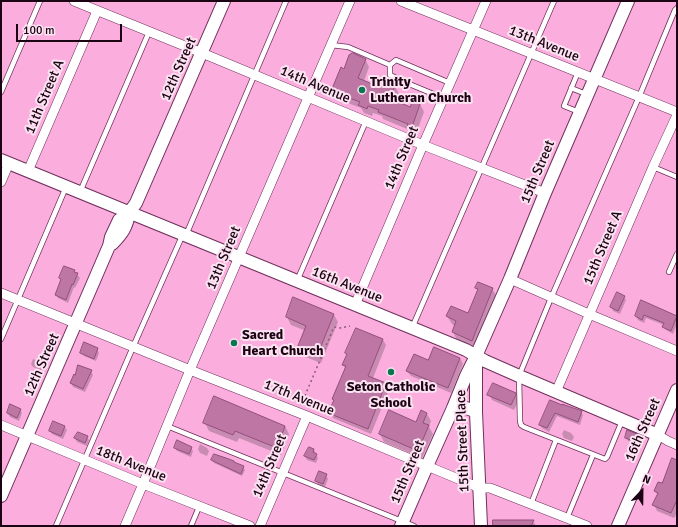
<!DOCTYPE html>
<style>
body{margin:0}
#map{position:relative;width:678px;height:527px;overflow:hidden;background:#fbaede;font-family:Signika,sans-serif}
canvas{display:block}
.frame{position:absolute;inset:0;border:2px solid #1b0313;pointer-events:none}
.north{position:absolute;left:622px;top:471px;width:40px;height:40px;-webkit-text-stroke:3px #fbe3f1;paint-order:stroke;rotate:22deg;font-size:11px;font-weight:700;line-height:16px;text-align:center;color:#1b0313}
.north::after{content:'';display:block;margin:auto;width:14px;height:18px;background:#1b0313;clip-path:polygon(50% 0,100% 100%,50% 72%,0 100%)}
.scale{position:absolute;left:16px;top:24px;width:106px;height:18px;box-sizing:border-box;border:2px solid #1b0313;border-top:0;padding-left:5px;font-size:12px;line-height:14px;white-space:nowrap;color:#1b0313;-webkit-text-stroke:3px #fbe3f1;paint-order:stroke}
</style>
<div id="map">
<canvas width="678" height="527"></canvas>
<div class="frame"></div>
<div class="north">N</div>
<div class="scale">100 m</div>
</div>
<script>
const ctx = document.querySelector('canvas').getContext('2d');
ctx.lineJoin = 'round';
function paint(path, color) { ctx.fillStyle = color; ctx.fill(path, 'evenodd'); }
function trace(path, color, width, dash) { ctx.strokeStyle = color; ctx.lineWidth = width; ctx.lineCap = dash ? 'butt' : 'round'; ctx.setLineDash(dash || []); ctx.stroke(path); }
function drawText(font, color, halo, rows, align = 'center') {
  ctx.font = font + ' Signika,sans-serif'; ctx.lineWidth = 4; ctx.setLineDash([]); ctx.textBaseline = 'middle'; ctx.strokeStyle = halo; ctx.fillStyle = color; for (const [text, x, y, turn = 0] of rows) {
    ctx.save(); ctx.translate(x, y); ctx.rotate((+turn || 0) * Math.PI / 180); ctx.textAlign = isNaN(turn) ? turn : align; if (halo) ctx.strokeText(text, 0, 0); ctx.fillText(text, 0, 0); ctx.restore();
  }
}
const shadow = new Path2D(`
 M365,59l4,8 -5,14 13,6 8,-4 8,-1 6,12 -3,7 1,2 14,5 9,-4 4,8 -8,22 -3,-1 -1,-2 -29,-12 -1,-3 -9,-3 -1,3 -8,-3 -3,-5 -24,-9 -5,-8 12,-21z
 M74,271l6,7 -5,10 -1,-1 -6,16 -10,-5 -2,-3 6,-15 -1,-2z
 M476,288l16,1 5,7 -21,52 -19,-8 -4,-8 2,-6 -3,-2 -5,-8 22,-2 9,-23z
 M624,297l2,3 -6,14 -7,-3 -2,-4z
 M664,312l12,5 1,1v6l-4,10 -7,-4 -3,-3 1,-2 -18,-7 -2,5 -6,-3 -2,-4z
 M334,315l4,7 -17,41 -18,-7 -5,-8 8,-17 -15,-6 -4,-8z
 M356,329l27,11 3,5 -13,33 13,6 3,6 -18,44 -38,-16 -3,-5 4,-12 -1,-2 13,-30 -3,-4 4,-10 -1,-2z
 M97,349l2,4 -3,8 -12,-5 -2,-3z
 M460,358l3,6 -12,29 -40,-17 -4,-5 22,-10z
 M33,359l10,4 2,4 -2,4 -10,-4 -2,-3z
 M91,371l2,4 -8,17 -12,-5 -2,-4z
 M489,394h26l3,6v2l-4,8 -22,-10z
 M562,407l19,5 2,3 -3,10 -23,-9 -8,16 -7,-4 -2,-3z
 M20,410l2,3 -3,8 -9,-4 -2,-4z
 M427,414l4,7 -2,6 4,7 -11,24 -38,-16 -4,-8 37,-11z
 M205,423l80,3 4,8 -8,21 -42,-17 -2,4 -28,-11z
 M64,426l3,4 -4,9 -11,-5 -2,-3z
 M564,430l7,3 3,4 -2,4 -8,-3 -2,-4z
 M87,437l2,3 -2,6 -10,-4 -2,-4z
 M642,437l2,4 -2,5 -14,-5 -2,-3z
 M200,444l7,4 2,3 -2,5 -7,-3 -2,-4z
 M175,448h16l2,3 -2,6 -14,-6z
 M314,450l4,8 -2,5 -9,-3 -2,-4z
 M212,460l31,7 2,3 -3,6 -28,-13z
 M677,461v52l-3,5 -17,-7 -3,-6 4,-10 -3,-4 7,-6z
 M261,474l4,1 2,4 -2,6 -4,-2 -2,-3z
 M326,475l2,4 -3,8 -7,-3 -2,-3z
 M533,521l3,5h-42z`);
const building = new Path2D(`
 M353,53l13,6 -8,19 19,8 2,-7 6,3 4,-2 4,1 2,4 -3,9 2,1 -2,4 18,8 3,-7 7,4 -8,23 -5,-2 1,-1 -30,-12 1,-2 -11,-4 -1,3 -9,-4 2,-3 -29,-11 10,-24 3,2 5,-14z
 M64,266l11,4 -1,2 4,1 -5,12 -1,-1 -6,16 -11,-5 6,-16 -2,-1z
 M478,282l15,6 -21,53 -20,-9 4,-11 -10,-5 5,-10 17,7 10,-24 -3,-1z
 M617,292l8,4 -7,15 -8,-4z
 M293,297l41,17 -17,42 -20,-8 9,-22 -20,-9z
 M641,300l36,16 -6,15 -9,-4 2,-4 -20,-8 -2,5 -7,-4z
 M356,328l27,11 -15,37 18,7 -18,46 -40,-16 6,-13 -2,-1 14,-33 -4,-1 5,-11 -2,-1z
 M84,342l14,6 -4,11 -14,-6z
 M434,347l26,11 -12,30 -42,-17 8,-17 14,6z
 M78,365l14,5 -9,19 -13,-6 4,-9 1,1z
 M493,383l23,10v2l-5,10 -24,-10z
 M214,396l71,30 -8,22 -42,-17 -2,4 -30,-12z
 M550,400l12,5v-1l20,7 -4,11 -23,-9 -8,15 -8,-3z
 M10,404l11,5 -4,9 -10,-5z
 M389,410l27,12 5,-12 6,3 -4,10 6,2 -11,26 -39,-17z
 M53,421l12,5 -4,10 -12,-5z
 M627,430l15,6 -2,7 -15,-5z
 M78,432l10,4 -3,7 -11,-5z
 M177,440l15,7 -3,7 -15,-6z
 M309,447l5,2 -1,3 4,2 -3,6 -10,-4z
 M214,454l12,4 8,3v1l10,4 -3,8 -30,-14z
 M672,458l5,2v40l-6,13 -19,-8 6,-12 -4,-2 4,-9 4,1z
 M319,471l8,3 -4,10 -8,-3z
 M493,520h41l-3,6h-38z`);
const path = new Path2D(`
 M301,405l33,-78 6,1 10,-2`);
const lane = new Path2D(`
 M331,45l17,2 42,18
 M390,65v10l12,6 41,17
 M390,65l6,-5 54,23
 M578,72l-14,34 15,6
 M571,88l15,6
 M1,92l39,-91
 M653,167l24,10
 M80,192l69,-160
 M186,235l100,-234
 M669,272l8,-18
 M297,281l69,-160
 M412,328l142,-327
 M1,339l65,-152
 M622,421l-15,36 -2,2 -81,-32 -3,-2 -1,-4 -1,-45 32,-78 88,-201 36,-87 2,-2
 M167,426l247,100
 M531,504l25,-64
 M567,518l26,-63
 M56,526l77,-179 50,-113
 M191,526l8,-19`);
const street = new Path2D(`
 M74,1l128,52 221,92 122,48
 M401,1l276,111
 M28,171l69,-160
 M1,182l8,-19
 M510,279l79,35 88,37
 M1,293l199,81 107,42 173,72h10l97,38
 M355,305l68,-160 63,-144
 M556,392l97,-225 24,-52
 M1,425l142,59 107,42
 M658,435l10,6 9,4
 M125,526l18,-42 47,-114 160,-369
 M260,526l47,-110`);
const secondary = new Path2D(`
 M1,160l465,190 19,11 34,15 139,59
 M112,244c10,-10 15,-17 17,-31
 M476,359v53l5,114
 M453,408c9,-2 15,0 23,4
 M1,496l108,-250 2,-9 8,-17 10,-7 7,-10 88,-202
 M401,526l26,-60 26,-58 13,-32 10,-20 34,-77 35,-86 83,-192
 M618,526l59,-136`);
const markers = [
 [362,90,4,"#087650"],
 [234,343,4,"#087650"],
 [391,372,4,"#087650"]
];
const streetNames = [
 ["13th Avenue",544,44,22],
 ["12th Street",179,69,-66],
 ["14th Avenue",315,85,23],
 ["11th Street A",45,97,-67],
 ["14th Street",402,158,-67],
 ["15th Street",538,172,-67],
 ["15th Street A",603,248,-67],
 ["13th Street",224,258,-67],
 ["16th Avenue",347,285,22],
 ["12th Street",42,365,-66],
 ["17th Avenue",299,398,22],
 ["16th Street",643,430,-66],
 ["15th Street Place",463,441,-92],
 ["18th Avenue",131,464,22],
 ["14th Street",270,466,-67],
 ["15th Street",408,472,-67]
];
const poiNames = [
 ["Trinity",370,82],
 ["Lutheran Church",370,98],
 ["Sacred",242,335],
 ["Heart Church",242,351],
 ["Seton Catholic",391,387,"center"],
 ["School",391,403,"center"]
];
paint(shadow, '#0003');
paint(building, '#be77a4');
trace(building, '#924f7b', 1);
trace(lane, '#70305b', 6);
trace(street, '#70305b', 10);
trace(secondary, '#70305b', 14);
trace(path, '#8c5979', 1.5, [2, 3]);
trace(lane, '#fff', 4.5);
trace(street, '#fff', 9);
trace(secondary, '#fff', 12);
for (const [x, y, r, color] of markers) { const dot = new Path2D(); dot.arc(x, y, r, 0, 2 * Math.PI); ctx.fillStyle = color; ctx.fill(dot); trace(dot, '#fbe3f1', 1.5); }
drawText('14px', '#1b0313', '#fbe3f1', streetNames);
drawText('bold 14px', '#1b0313', '#fbe3f1', poiNames, 'left');
</script>
